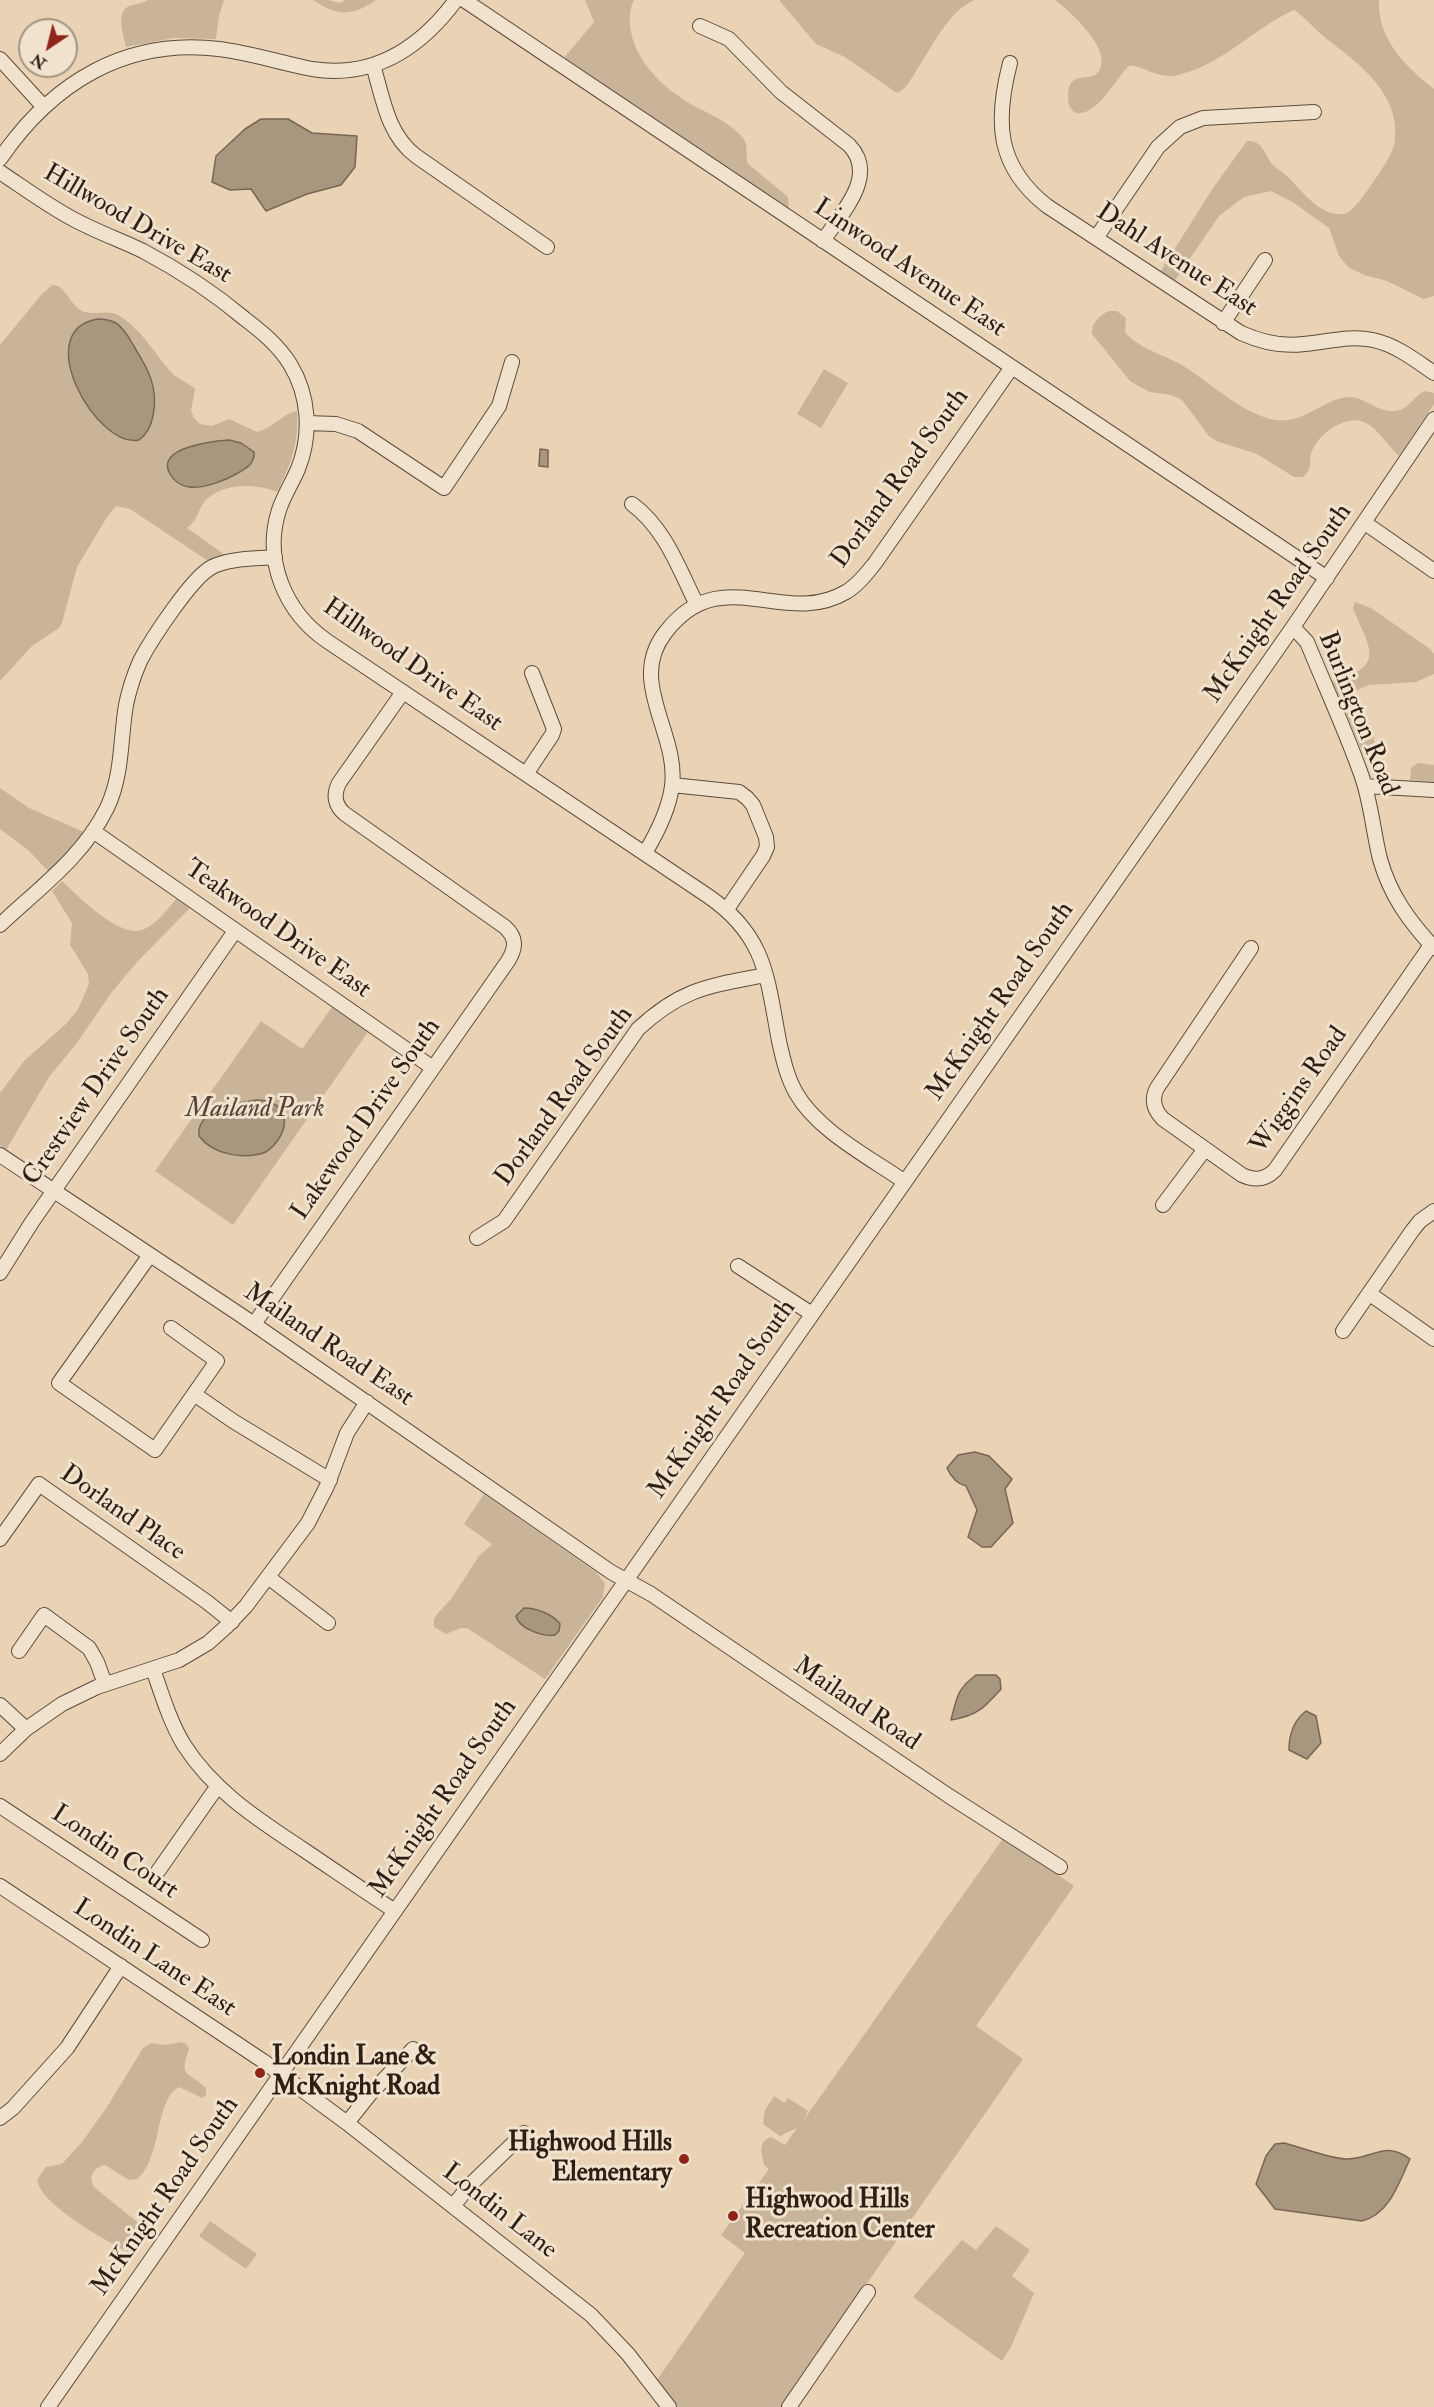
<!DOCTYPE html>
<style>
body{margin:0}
#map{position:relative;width:1434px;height:2407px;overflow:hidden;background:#e9d3b4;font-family:"IM FELL Double Pica",serif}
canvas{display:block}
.north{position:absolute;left:18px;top:18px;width:60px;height:60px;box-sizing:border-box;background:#f1e2ce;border:2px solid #a39484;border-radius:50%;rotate:215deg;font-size:16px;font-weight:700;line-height:24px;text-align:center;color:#2e1f15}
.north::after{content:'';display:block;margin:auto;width:21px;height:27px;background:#8f2418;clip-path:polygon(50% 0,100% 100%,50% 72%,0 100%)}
</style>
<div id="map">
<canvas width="1434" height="2407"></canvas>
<div class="north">N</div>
</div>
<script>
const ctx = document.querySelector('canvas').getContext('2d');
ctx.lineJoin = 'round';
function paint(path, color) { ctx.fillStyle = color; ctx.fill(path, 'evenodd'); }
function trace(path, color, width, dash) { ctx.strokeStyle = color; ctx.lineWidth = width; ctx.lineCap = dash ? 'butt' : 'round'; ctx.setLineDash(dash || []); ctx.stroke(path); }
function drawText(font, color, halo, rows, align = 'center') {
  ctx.font = font + ' "IM FELL Double Pica",serif'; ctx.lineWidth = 6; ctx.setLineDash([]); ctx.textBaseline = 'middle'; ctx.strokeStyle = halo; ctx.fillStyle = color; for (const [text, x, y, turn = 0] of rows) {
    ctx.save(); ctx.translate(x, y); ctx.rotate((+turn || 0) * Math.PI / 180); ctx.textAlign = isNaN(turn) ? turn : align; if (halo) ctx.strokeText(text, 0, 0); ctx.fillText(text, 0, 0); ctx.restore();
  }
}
const green = new Path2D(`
 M148,0h76l-5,16 -3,23 -42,-1 -48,9c-2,-11 -11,-34 3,-41 7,-2 13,-3 19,-6z
 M313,0h15l12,3 6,-3h30c-24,17 -39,16 -63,0z
 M585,0h49c-5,10 -5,21 -3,32 7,34 36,59 65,75 16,8 36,17 47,31 6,8 2,17 5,26l40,33 1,13 -225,-152 30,-36z
 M779,0h195c-27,13 -40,44 -56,68 -6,9 -11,21 -21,25l-52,-36 -29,-13z
 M1055,0h324c-2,39 27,67 55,89v207l-11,3 -36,-18 -23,-6 -16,-8 -9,-11 -10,-28 -35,-25 -23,-12 -27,6 -25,19 -45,66 -14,-10 53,-84 34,-47c17,-1 17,14 26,24 4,4 10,7 15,12 15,15 36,45 61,35 12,-11 20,-24 29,-37 6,-10 17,-24 17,-37 4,-44 -35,-74 -67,-98 -8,-6 -29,-28 -34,-30 -40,18 -72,55 -116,65 -22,5 -36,-11 -49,-9 -14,13 -31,50 -53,47 -6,-4 -8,-8 -8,-16 0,-29 22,-13 31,-26 14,-21 -29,-60 -44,-71z
 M52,285c14,0 17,19 30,26 12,5 24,-2 36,4 24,14 36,38 54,58 7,7 16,9 23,16l-4,22 3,7 6,6 12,2 17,-7 28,13c16,-4 24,-18 40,-21 2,31 -6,54 -20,81 -22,-9 -55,-9 -72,9 -7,9 -8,20 -18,27l38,27 -17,6 -78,-52 -14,-3 -9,11 -30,50 -15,56 -3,5 -27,18 -32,35v-336l41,-50zM92,320l23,2 6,4c24,29 51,78 21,111l-29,-4 -22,-24 -20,-33 -3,-14 1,-15 12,-22zM189,446l58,21c-21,14 -41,17 -66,18 -23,-15 -12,-30 8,-39z
 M1109,311h8l9,7 -1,14c10,14 40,24 55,32 30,17 72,61 108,56 21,-3 39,-21 60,-23 18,-1 32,19 52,13 10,-3 15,-15 25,-19l9,2v11l-35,52c-21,-20 -31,-49 -65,-29 -9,5 -18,14 -22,24 -5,11 3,15 -9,26h-9l-37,-23 -41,-13 -7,-5 -27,-36 -11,-5 -22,-3 -19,-11 -38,-47c-1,-10 7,-19 17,-23z
 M824,369l24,14 -27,45 -24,-14z
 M1355,602l16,6 59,41 4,5v20l-18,8 -47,3 -30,12 -7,-16c57,-15 36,-34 21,-73z
 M1355,709c13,5 22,28 19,42l-10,5 -18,-43z
 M1418,763l16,2v17l-24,-2 1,-12z
 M0,788l29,20 55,24 -35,40 -21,-22 -28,-21z
 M62,881c16,15 57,57 80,49 15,-6 25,-20 34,-31l14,9 -53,54 -25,30 -36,52 -27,33 -43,73 -6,-4v-53l24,-32 43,-38 11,-14 11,-25 -1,-10 -18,-29 2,-22 -20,-32z
 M332,1007l36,25 -135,193 -78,-54 106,-150 41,28z
 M484,1494l112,78 9,12 -2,13 -58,82 -78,-51h-6l-15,6 -12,-7v-8l3,-5 14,-15 28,-43 13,-12 -28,-20z
 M1004,1837l70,49 -98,140 47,33 -242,348h-105l-19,-27 88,-127 -24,-18 48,-66 -5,-4c-2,-11 -7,-23 7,-28l14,8 12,-17 -17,8 -17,-12 2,-14 9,-14 10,7 4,-5 20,13 -5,10z
 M181,2042l5,2 3,5c-10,29 -2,21 17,39v7l-4,3 -23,-11c-24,12 -17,72 -42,92l-8,1 -24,-15c-12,2 -18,13 -10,23l56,45 -16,23c-24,-13 -93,-49 -98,-76l9,-13 16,-3 20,-22 25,-35 36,-59 8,-5 14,2z
 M210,2221l47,33 -11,15 -47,-33z
 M996,2226l34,24 -18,26 22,17 -23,54 -9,14 -89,-64 49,-57 14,10z`);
const water = new Path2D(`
 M261,119h27l24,14 45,3 -2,31 -14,18 -34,9 -41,17 -15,-22 -21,1 -18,-8 4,-26 29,-27z
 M98,319c7,0 12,1 18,4 8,5 13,15 18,23 14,23 25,42 19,70 -2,10 -6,18 -14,24 -42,9 -110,-110 -41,-121z
 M229,440l12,3 13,9c1,11 -7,16 -16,21 -12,7 -34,16 -49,14 -8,-1 -15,-6 -19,-13 -16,-27 45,-33 59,-34z
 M540,449l8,1v17l-9,-1z
 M257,1100c37,1 33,35 9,52 -21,8 -53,3 -67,-16 -3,-27 38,-33 58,-36z
 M975,1452l14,4 23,23 -7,10 8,34 -22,24h-9l-14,-10 9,-27 -11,-24c-9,-2 -15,-9 -19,-18l11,-13z
 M524,1608c12,0 29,6 36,16l-1,7 -4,4c-11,2 -36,-6 -39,-19z
 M976,1675h20l4,4 1,10c-17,19 -24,27 -50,31 6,-23 6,-31 25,-45z
 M1306,1711l10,5 5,27 -14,16 -18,-9c0,-16 4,-29 17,-39z
 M1284,2143c16,4 48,16 63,16 26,0 37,-19 63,0 -11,23 -20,55 -48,62l-87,-12 -19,-25 10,-28 9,-12z`);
const minor = new Path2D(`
 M464,0l863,578
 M700,26l29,13 52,53 68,53c30,31 -8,68 -26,96
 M0,59l43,47
 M1010,63c-15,58 -14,103 37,143l194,127c20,9 41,14 63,11 24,-2 45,-9 69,-4 23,5 42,20 61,33
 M373,65c10,33 14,69 43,91l131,91
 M0,159c52,-76 125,-121 219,-110 32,4 62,14 93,20 62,10 109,-22 144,-69
 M0,172c24,16 47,33 73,47 22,12 47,21 70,32 36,19 71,42 102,68 17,13 33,26 45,45 19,31 22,70 8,105 -6,14 -14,26 -19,41 -16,50 6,102 48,131l381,255c58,40 59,81 71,145 4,18 8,36 17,52 22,38 73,64 109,89
 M1096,238l62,-91 22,-20 23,-9 111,-6
 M1223,323l42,-63
 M307,423l29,1 22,7 86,57 55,-82 13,-44
 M632,504c33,24 47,65 65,101
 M1365,523l69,48
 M1293,627l14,15c18,44 38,87 54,132 10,27 12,57 19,85 10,36 29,62 54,89
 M526,774l26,-39 2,-6 -22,-56
 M672,785l67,7 8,6 6,7 13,32 1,10 -4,9 -36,53
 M1365,786l69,4
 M93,831l340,237
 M645,853c12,-20 24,-43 27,-67 7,-53 -45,-104 -7,-153 56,-74 118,-4 181,-41 12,-7 21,-19 29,-29l137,-196
 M0,925c39,-37 83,-68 107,-117 16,-34 13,-68 19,-103 3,-15 8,-30 14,-44 11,-21 52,-84 72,-94 18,-9 43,-8 63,-10
 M1251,948l-94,140c-6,12 -3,22 6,31l79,56c13,6 23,5 33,-5l156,-225
 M0,1155l242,161 369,256 40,22 298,202 111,71
 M1163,1205l42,-56
 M477,1238l27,-17 134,-192c44,-41 71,-43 128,-54
 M150,1255l-91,128 96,67 62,-89 -46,-33
 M738,1266l74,48
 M0,1273l32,-51 203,-291
 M1370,1294l64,45
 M254,1324l254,-363c8,-13 9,-23 -3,-34l-160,-113c-10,-8 -12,-19 -6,-31l64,-91
 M1343,1331l69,-100 8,-10 14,-10
 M194,1394l39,27 97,59
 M0,1539l39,-55 168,118 25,20
 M268,1577l60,46
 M19,1651l25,-36 45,33 8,14 8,22
 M153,1669c9,26 17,53 31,76 30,47 75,75 120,105 30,20 60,41 91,61
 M0,1705l26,24
 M0,1754l26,-25 36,-25 35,-17 82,-27 29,-17 19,-17 19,-20 62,-83 19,-37 20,-53 20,-31
 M0,1806l202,134
 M154,1877l63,-90
 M0,1886l263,175 84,62 244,192 37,39 41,53
 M0,2118l13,-10 54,-60 54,-82
 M347,2123l23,-29 43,-45
 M453,2206l17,-21 54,-52
 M48,2407l1245,-1780 141,-208
 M789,2407l79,-115`);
const markers = [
 [260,2073,6,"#8f2418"],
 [684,2159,6,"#8f2418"],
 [733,2216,6,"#8f2418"]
];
const streetNames = [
 ["Hillwood Drive East",137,225,30],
 ["Dahl Avenue East",1176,261,33],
 ["Linwood Avenue East",909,269,34],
 ["Dorland Road South",901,479,-54],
 ["McKnight Road South",1279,604,-55],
 ["Hillwood Drive East",412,666,35],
 ["Burlington Road",1357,714,68],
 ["Teakwood Drive East",277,930,35],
 ["McKnight Road South",1001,1002,-55],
 ["Crestview Drive South",97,1087,-55],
 ["Wiggins Road",1300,1091,-55],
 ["Dorland Road South",565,1097,-54],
 ["Lakewood Drive South",367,1120,-55],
 ["Mailand Road East",328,1346,34],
 ["McKnight Road South",723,1400,-55],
 ["Dorland Place",122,1514,35],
 ["Mailand Road",856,1705,34],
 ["McKnight Road South",444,1799,-55],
 ["Londin Court",114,1853,34],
 ["Londin Lane East",154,1959,34],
 ["McKnight Road South",166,2197,-55],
 ["Londin Lane",499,2212,38]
];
const parkNames = [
 ["Mailand Park",255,1110]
];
const poiNames = [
 ["Londin Lane &",272,2058],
 ["McKnight Road",272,2088],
 ["Highwood Hills",672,2144,"right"],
 ["Elementary",672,2174,"right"],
 ["Highwood Hills",745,2201],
 ["Recreation Center",745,2231]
];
paint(green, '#c9b499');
paint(water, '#a9967e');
trace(water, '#786654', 1.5);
trace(minor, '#5d4c3d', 16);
trace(minor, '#f1e2ce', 14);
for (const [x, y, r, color] of markers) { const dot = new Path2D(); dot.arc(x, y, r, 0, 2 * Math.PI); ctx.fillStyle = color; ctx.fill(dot); trace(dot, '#f1e2ce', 2); }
drawText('26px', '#2e1f15', '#f1e2ce', streetNames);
drawText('italic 26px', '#554436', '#f1e2ce', parkNames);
drawText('bold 26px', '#2e1f15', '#f1e2ce', poiNames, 'left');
</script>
